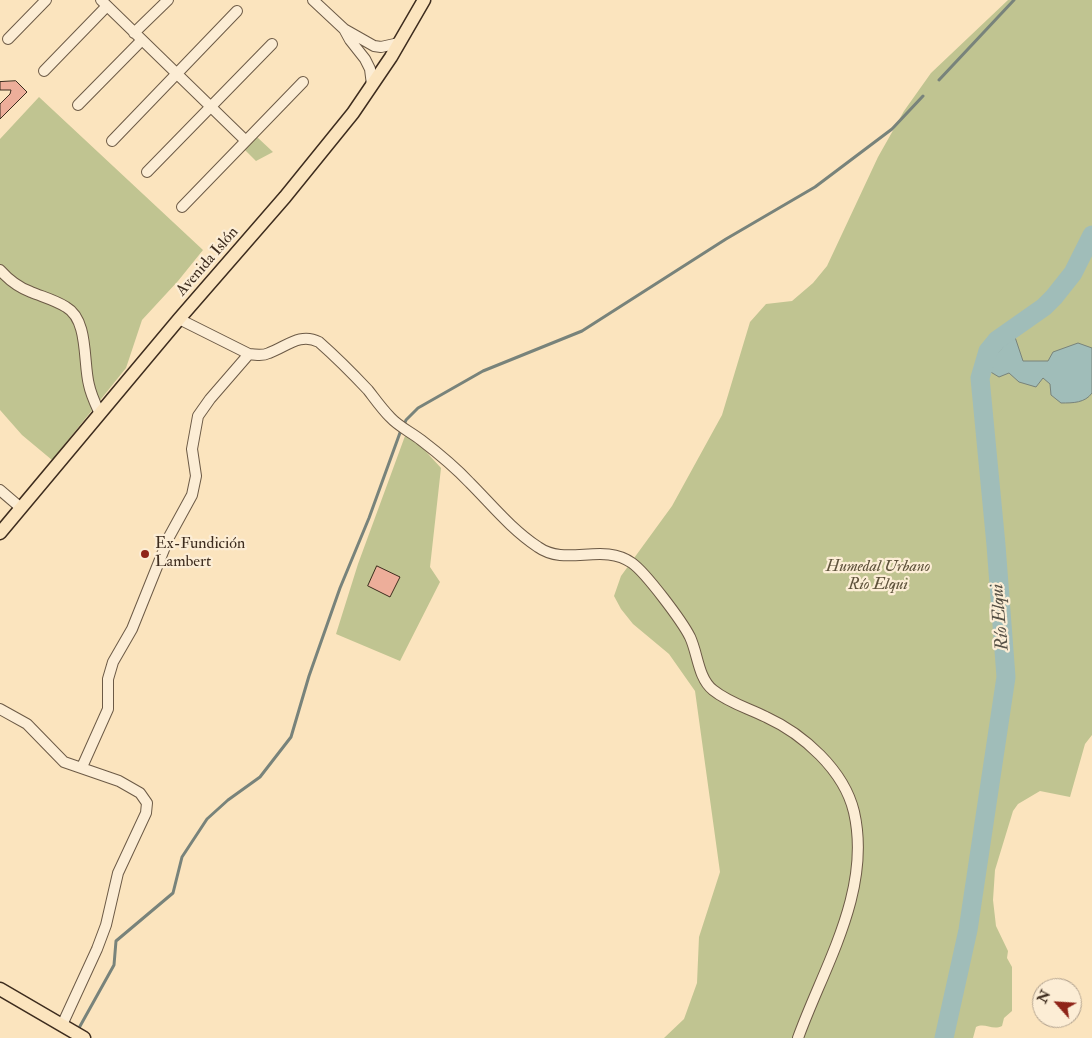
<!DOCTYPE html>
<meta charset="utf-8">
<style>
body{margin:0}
#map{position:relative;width:1092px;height:1038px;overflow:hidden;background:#fbe4be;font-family:"IM FELL Double Pica",serif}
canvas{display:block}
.north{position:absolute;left:1032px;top:978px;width:50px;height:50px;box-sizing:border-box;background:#fcedd5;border:1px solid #b0a08c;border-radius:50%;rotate:296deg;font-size:14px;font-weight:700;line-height:20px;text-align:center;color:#3d2c1e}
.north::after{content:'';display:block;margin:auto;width:18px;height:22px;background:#8f2418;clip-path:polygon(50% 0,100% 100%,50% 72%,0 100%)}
</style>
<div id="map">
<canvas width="1092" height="1038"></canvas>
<div class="north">N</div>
</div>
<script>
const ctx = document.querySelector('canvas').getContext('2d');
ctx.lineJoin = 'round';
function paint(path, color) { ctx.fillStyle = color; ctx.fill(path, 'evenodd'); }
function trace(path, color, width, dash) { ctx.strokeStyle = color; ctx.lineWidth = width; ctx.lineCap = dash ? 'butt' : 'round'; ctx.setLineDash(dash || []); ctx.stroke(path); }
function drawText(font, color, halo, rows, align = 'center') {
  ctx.font = font + ' "IM FELL Double Pica",serif'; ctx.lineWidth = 4.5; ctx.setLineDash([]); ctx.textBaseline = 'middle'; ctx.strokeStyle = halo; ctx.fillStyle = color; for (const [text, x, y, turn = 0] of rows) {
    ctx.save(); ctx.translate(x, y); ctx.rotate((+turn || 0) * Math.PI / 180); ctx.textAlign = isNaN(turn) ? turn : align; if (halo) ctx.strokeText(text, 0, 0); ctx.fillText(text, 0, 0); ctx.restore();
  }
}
const green = new Path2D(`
 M1008,0h84v735l-7,9 -15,53 -30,-6 -22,13 -5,7 -18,59 -2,30 3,26 12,25 -1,7 5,9v44l-8,7 -2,8c-10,5 -17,-4 -26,1l-3,11h-309l20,-19 13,-36 2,-46 21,-65 -25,-181 -26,-37 -36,-30 -12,-15 -7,-13 7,-20 51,-70 50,-91 28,-93 16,-18 26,-3 21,-18 14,-17 51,-109 26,-46 27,-38z
 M39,97l164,153 -25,31 -36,39 -16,48 -74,92 -30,-25 -22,-25v-271z
 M257,137l16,15 -17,9 -12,-12z
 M405,436l14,8 22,24 -11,99 10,15 -40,79 -64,-27 22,-70z`);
const water = new Path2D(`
 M1014,334l9,27h25l5,-9 25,-9 14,5v45c-7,10 -19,10 -31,10l-10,-8 -1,-11 -7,-6 -7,9 -17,-5 -10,-9 -10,4 -15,-9 18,-20 3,-8z`);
const stream = new Path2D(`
 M939,80l75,-80
 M404,425l2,-5 12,-12 65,-37 99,-40 144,-92 89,-52 77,-58 31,-33
 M79,1028l35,-63 2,-24 57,-48 9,-36 25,-38 21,-19 32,-23 31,-40 18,-61 31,-88 29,-70 32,-88`);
const river = new Path2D(`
 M944,1038l24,-108 38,-253 -10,-132 -16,-167 8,-27 9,-11 47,-33 10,-10 19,-24 19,-38`);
const building = new Path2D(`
 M16,81l11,11 -27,27v-15l10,-10 1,-4h-11v-8z
 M377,566l23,11 -10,20 -22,-11z`);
const minor = new Path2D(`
 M101,0l145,141
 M313,0l31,29 6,11 15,19 5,10 2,16
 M344,29l30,17 7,1 18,-4
 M134,33l34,-33
 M8,39l38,-39
 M44,71l63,-65
 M78,105l64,-65
 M112,141l125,-130
 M147,172l125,-128
 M182,207l121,-125
 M0,270c8,9 20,18 31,22 12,5 24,8 35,15 23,13 17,56 23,78 2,10 7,20 11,29
 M179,319l70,35c7,1 14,2 20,-1 17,-6 31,-21 50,-11 17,15 33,31 49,48 7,9 14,19 22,27 9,10 21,15 31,23 17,13 34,27 49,43 22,22 41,46 68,64 28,20 65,-5 94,16 14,10 50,58 58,74 8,17 8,41 23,53 16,13 35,18 53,27 37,17 78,53 88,95 18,79 -30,154 -56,226
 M0,490l21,18
 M0,709l27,15 37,38 55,19 21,12 7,10 -1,10 -28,60 -12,52 -9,24 -35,76
 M82,767l26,-58v-30l5,-17 19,-33 37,-92 23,-42 4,-19 -4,-27 6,-33 12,-17 39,-45`);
const major = new Path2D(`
 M0,533l179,-214 106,-122 68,-84 38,-56 33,-57
 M0,989l84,49`);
const markers = [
 [145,554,5,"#8f2418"]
];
const streetNames = [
 ["Avenida Islón",208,262,-49]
];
const poiNames = [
 ["Ex-Fundición",155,545],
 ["Lambert",155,563]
];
const parkNames = [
 ["Humedal Urbano",878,568],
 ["Río Elqui",878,586]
];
const waterNames = [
 ["Río Elqui",1001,617,-95]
];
paint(green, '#c0c491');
paint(water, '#a0bdb9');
trace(water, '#78837b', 1);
trace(stream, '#78837b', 3);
trace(river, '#a0bdb9', 19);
paint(building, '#edae9a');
trace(building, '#3d2c1e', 1);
trace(minor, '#6c5a46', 12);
trace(major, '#3d2c1e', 15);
trace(minor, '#fcedd5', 10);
trace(major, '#fbe4be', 12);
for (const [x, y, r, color] of markers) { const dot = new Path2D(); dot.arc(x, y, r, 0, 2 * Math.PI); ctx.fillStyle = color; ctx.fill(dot); trace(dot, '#fcedd5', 2); }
drawText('16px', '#3d2c1e', '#fcedd5', streetNames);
drawText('16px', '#3d2c1e', '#fcedd5', poiNames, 'left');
drawText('italic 16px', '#5e523b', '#fcedd5', parkNames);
drawText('italic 18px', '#565045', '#fcedd5', waterNames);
</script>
